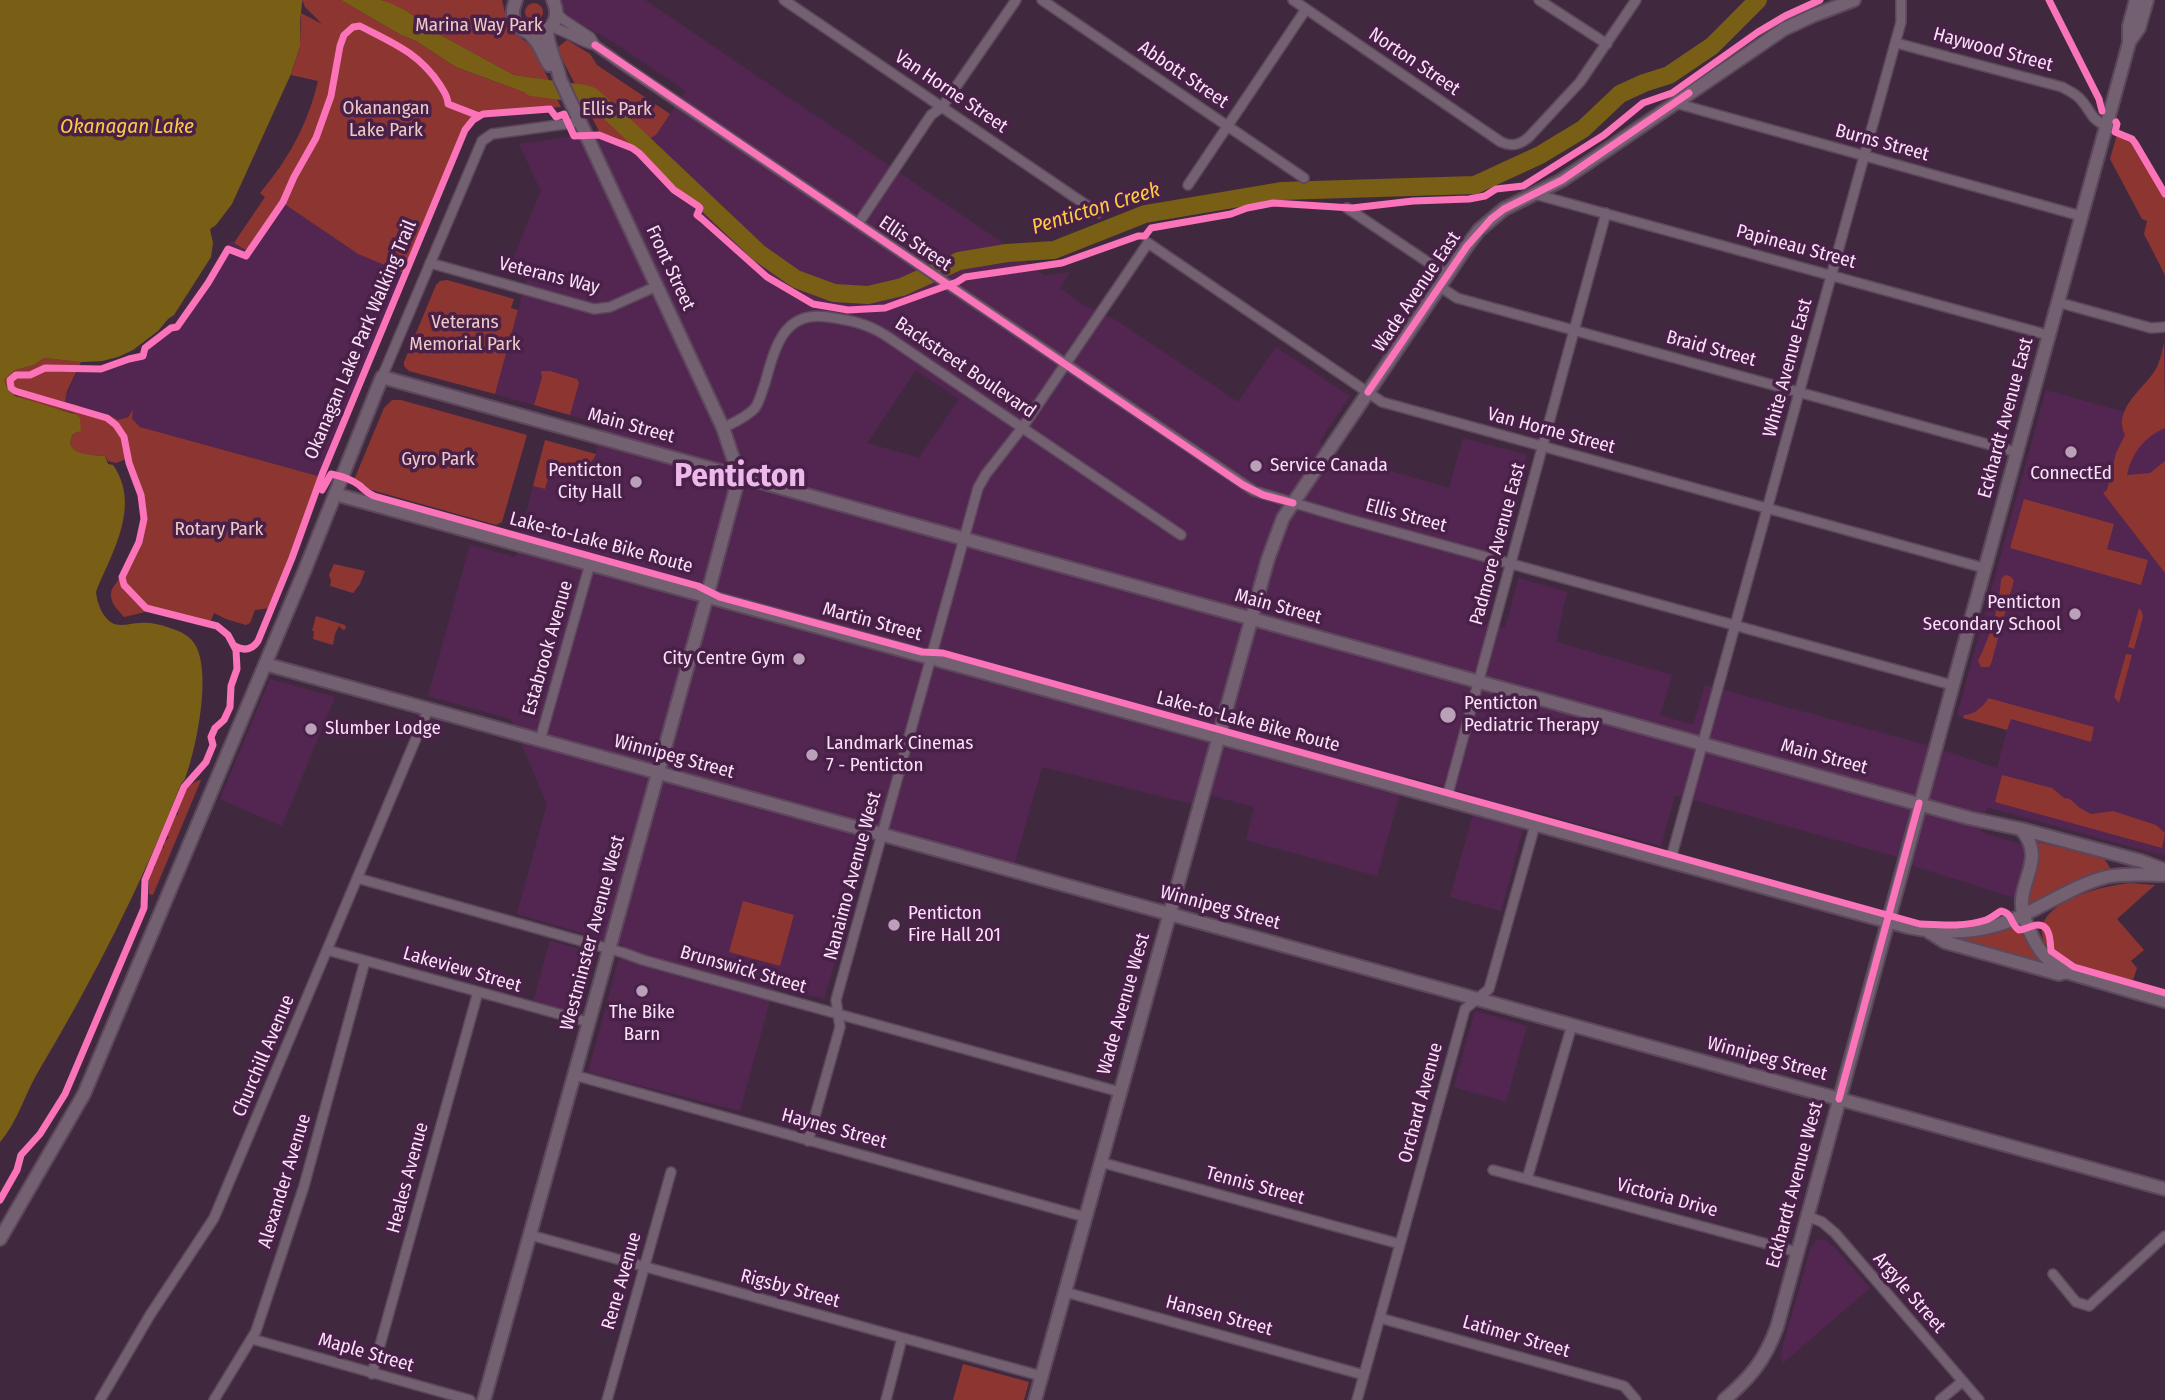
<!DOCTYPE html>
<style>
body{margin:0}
canvas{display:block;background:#40293f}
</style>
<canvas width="2165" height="1400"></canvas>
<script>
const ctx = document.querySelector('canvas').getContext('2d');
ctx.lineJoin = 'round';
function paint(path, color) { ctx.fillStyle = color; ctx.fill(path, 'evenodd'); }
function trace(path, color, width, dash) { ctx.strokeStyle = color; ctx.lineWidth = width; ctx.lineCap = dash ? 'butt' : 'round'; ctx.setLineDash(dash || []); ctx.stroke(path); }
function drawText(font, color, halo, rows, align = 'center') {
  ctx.font = font + ' "Fira Sans Condensed",sans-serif'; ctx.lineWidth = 7; ctx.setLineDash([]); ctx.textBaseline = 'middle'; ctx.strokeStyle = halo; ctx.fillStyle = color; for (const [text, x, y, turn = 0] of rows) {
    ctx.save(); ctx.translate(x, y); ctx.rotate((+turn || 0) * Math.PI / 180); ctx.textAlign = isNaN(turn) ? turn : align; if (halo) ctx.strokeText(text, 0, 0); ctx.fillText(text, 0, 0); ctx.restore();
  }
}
const built = new Path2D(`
 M561,0h84l355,241 45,35 25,-4 -10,16 25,18 31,14 122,82 38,-55 74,49 -31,46 23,15 107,31 14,-50 64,17 -46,167 24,6 14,-50 48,14 -11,50 116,33 -12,40 33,10 12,-40 218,59 74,24 10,-38 -50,-14 89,-326 78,22 33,-44 8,-25v513l-178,-49 -6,25 42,13 3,3v7l-11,43 -98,-31 -23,-11 -219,-61 -14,51 -133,-36 -27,101 -51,-14 28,-101 -73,-20 -28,100 -131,-36 8,-33 -52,-14 -6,12 -154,-38 -28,98 -67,-17 -72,-22 -51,173 -50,-13 -34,125 -152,-39 35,-127 -106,-31 30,-110 -36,-85 -83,-23 42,-151 45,12 18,-71 12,3 4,-15 19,5 8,-5 3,-6 16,-12 9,-31 -109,-31 32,-116 -20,-5 34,-82 -22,-47 81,-11 15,4 19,10 22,-12 30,-44 -71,-48 -44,-25 -7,-7zM916,370l43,29 -40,59 -52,-15z
 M263,190l95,64 46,19 -86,203 -178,-49 -8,-8v-6l-14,7 -5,-3 -25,-6 -11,-6 -13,-3 15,-35h22l38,-12 3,-8 20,-14 10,-11 4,2 29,-38 25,-45 4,1 31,-44 -5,-5z
 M270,679l65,18 -53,129 -62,-27z
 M550,941l44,12 -16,59 -4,1 -41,-11z
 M1475,1011l52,15 -21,76 -52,-15z
 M1823,1239l11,8 36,41 -87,75 -3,-7 31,-109 5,-6z`);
const green = new Path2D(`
 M302,0h39l60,35 15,6 40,26 73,27 27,3 5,10 -76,5 -19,12 -62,149 -46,-19 -78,-53 -34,49 -12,-7 31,-46 -5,-4c28,-33 48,-69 58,-112l-27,-6 9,-29 1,-33 21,11 -17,-17z
 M381,0h121l6,26 6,7 16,12 19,35 -35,-5 -79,-43 -28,-21z
 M525 12a9 9 0 1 1 18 0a9 9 0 1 1-18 0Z
 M567,40l23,14 7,11 73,49 -14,21 -22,12 -19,-10 -15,-4 -41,-80 -1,-6z
 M2118,131l16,6 4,4 27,47v87l-21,-41 3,-13 -5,-2 -32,-60z
 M447,280l67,19 -3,9 7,2 -23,84 -86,-23 -5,-5v-4l32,-77 4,-4z
 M2164,343l1,85c-21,9 -33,25 -38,47l23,-2 15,-12v112l-62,-80 4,-3 9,-37 9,-18c-13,-26 19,-46 31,-66 4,-7 6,-18 8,-26z
 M44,358l37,4 -14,29 -2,11 12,3 11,6 25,6 5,3 10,-3 5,-7 -1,9 8,8 178,49 -27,82 -21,50 -15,2 -5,13 -4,2 -20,-6 -12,-6 -5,13 -60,-15 -25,6c-6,-7 -14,-14 -13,-24 1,-6 5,-9 8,-14 9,-13 21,-40 22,-56 2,-23 -10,-42 -15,-64l-10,4 -8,-2 -3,-5c-10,-1 -39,-1 -34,-17 3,-6 4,-6 9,-8l-7,-18c-19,-6 -64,-11 -69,-33l11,-10 19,-5z
 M541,371h9l27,8 2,4 -9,32 -36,-10 8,-28z
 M392,400h9l126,35 -25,87 -6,3 -142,-40v-5l30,-72z
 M545,440l51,14c-3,9 -10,10 -17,14l-3,6 -5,5 -22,-4 -4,14 -12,-3z
 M2024,499l90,25 -7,25 41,11 -7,25 -131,-37z
 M334,564l31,7 -5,13 -7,9 -23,-7 1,-5 -2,-6z
 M2005,575l5,1 4,4 -23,84 -2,3h-8l-3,-6c13,-27 21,-52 23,-82z
 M2139,608l3,4 1,5 -9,32 -6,-2z
 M316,616l29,9 1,4 -3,1 -4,-4 -4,8 -2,11 -20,-6 1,-8h-2z
 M2126,654l6,1 -13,48 -5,-6z
 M1988,698l106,29 -3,15 -80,-23 -4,11 -44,-12 1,-3c8,1 22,-10 24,-17z
 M2002,775l50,13 12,10 6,1 10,9 11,6 22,-3 43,14 9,8 -3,15 -167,-46z
 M201,780l-48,115 -4,-1v-16l4,-10h2v-3l7,-18 2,1v-5l5,-6 -2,-2 9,-20h2c0,-11 8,-33 23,-35z
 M2037,842l63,15 5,3 7,11 -85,37 8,-65z
 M2131,883l24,2 -38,34 27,31 -13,11 6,7 -4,12c-18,-5 -66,-15 -79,-25 -7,-5 -12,-14 -12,-23 -1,-32 64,-47 89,-49z
 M743,901l51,14 -14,51 -51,-14z
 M2017,925l3,2h4l26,38 -96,-27 30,-2z
 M963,1364l66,18 -5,18h-71z`);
const water = new Path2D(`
 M0,0h302v3l-2,19v24l-9,28 -59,130 -16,21 -6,4 3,14 -2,14 -37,58 -6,4 -10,12 -25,19 -15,7 -16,4 -21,1 -37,-4 -10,7 -19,5 -11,10 4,10 7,6 62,19 3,3 1,13c-6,2 -8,2 -10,8 -5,16 24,16 34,17l3,8 5,1c29,41 -2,89 -17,127 1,12 7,27 18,32 9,3 17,-1 26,-1 9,-1 18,1 27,4 10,3 21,7 27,16 19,27 2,107 -9,136l-4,5c-39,100 -88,196 -143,288 -13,22 -21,51 -38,70z
 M341,0h40l9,3 17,8 28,21 79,43 35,5 7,17 -27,-3 -73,-27 -40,-26 -15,-6z`);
const river = new Path2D(`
 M532,87l53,7 6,2 21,18 147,139 37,26 38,14 34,2 34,-8 57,-26 48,-8 47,-3 91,-36 136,-23 194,-6 65,-30 43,-26 37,-35 24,-11 25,-8 43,-29 46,-46`);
const street = new Path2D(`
 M784,0l314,213
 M1042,0l262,178
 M1293,0l208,142c11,5 19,3 28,-5l51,-55 56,-82
 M1539,0l68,44
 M556,13l8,7 26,17 5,8 28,20 631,426 94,28 604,166
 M550,27c17,3 29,15 45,18
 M1896,43l166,44c7,4 15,7 20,14 10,12 8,17 24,25
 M1675,103l406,113
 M1188,185l118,-176
 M1534,194l514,141
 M1347,208l100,67
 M858,224l73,-109 11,-8 74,-107
 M430,263l164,46 16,-2 47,-21
 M1439,286l18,12 559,154
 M2057,302l94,26 14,-1
 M382,377l100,-236 10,-7 88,-12
 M723,428c10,-5 24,-11 32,-20 5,-7 7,-17 10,-25 10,-35 18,-73 63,-66 21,3 38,6 57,18l296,200
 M540,740l50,-176
 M1446,801l160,-588
 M1670,862l231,-840v-22
 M357,878l267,75 19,7 477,132
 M327,950l261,72
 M574,1075l511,142
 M808,1141l32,-114 -4,-27 142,-512 8,-14 36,-46 126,-185 234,159 602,166
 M1100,1162l300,82
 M1493,1170l304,82
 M1527,1179l45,-154
 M1807,1216l15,6 13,11 144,167
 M530,1235l511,141
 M2053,1274l23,28 13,4 76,-70
 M1065,1292l299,83
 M1380,1318l244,68 12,14
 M252,1339l218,61
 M372,1374l106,-382
 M100,1400l50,-85 64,-97 214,-508
 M214,1400l42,-69 48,-145 61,-225
 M607,1400l64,-228
 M886,1400l16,-62
 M1357,1400l108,-391 24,-20 46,-164
 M1940,1400l23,-19`);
const secondary = new Path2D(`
 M516,0c-19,44 56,43 37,0
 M529,33l8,9 12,23
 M2129,42l10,-14 8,-28
 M335,494l1573,433c39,8 78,6 115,-12 28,-13 53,-30 83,-38 19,-4 40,-2 59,-2
 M265,664l1900,525
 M2021,829c28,32 -8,55 3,88 4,12 14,34 24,42 7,5 13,6 18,13
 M1929,932l16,10 114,32 7,-2 99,29
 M0,1239l84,-145 220,-522 78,-195 1587,441 52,11 120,32 24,9
 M484,1400l225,-811 27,-101 -1,-24 -12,-36 -163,-349c-3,-17 -13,-32 -13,-49
 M1035,1400l233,-841 15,-41 184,-272 12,-16 25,-21 58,-29 27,-18 195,-133 28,-13 42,-16
 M1724,1400c27,-23 41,-40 53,-73l352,-1284v-17l7,-26`);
const cycleway = new Path2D(`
 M2049,0l50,99 3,12
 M595,45l648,440 20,10 30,8
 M2116,122l1,2 -2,8 17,7 3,4 30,51
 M1368,392l99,-146 24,-27 13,-10 58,-29 127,-87
 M322,490l9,-16c10,2 20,5 28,11 6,5 8,8 15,11l324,90 22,11 202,55 21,1 977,271c21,1 45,3 66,-4 5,-2 10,-6 15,-9 12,2 9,13 18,19 6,0 13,-5 18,-5 14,-1 13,17 14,26l23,16 91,26
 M235,646c9,5 17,4 23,-5l34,-83 31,-86 142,-342 8,-10 10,-6 67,-5 6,8 8,-3 10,22 25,-1 33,13 7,5 35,37 24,16 2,2 -3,7 5,4 65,58 46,27 35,6 37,-2 72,-26 8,-5 97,-14 76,-27h7l6,-8 80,-14 16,-6 26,-5 79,5 61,-7 56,-2 16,-3 11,-7 27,-3 81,-51 39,-32 29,-10 86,-61 27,-16 35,-16
 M1839,1099l80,-296
 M0,1200l17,-30 4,-15 19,-21 25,-40 79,-186 1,-28 39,-93 22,-25 7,-17 -2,-8 4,-9 9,-8 6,-13 1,-21 6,-17 -1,-19 -8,-15 -11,-9 -71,-18 -22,-23 -2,-8 17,-35 5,-23 -3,-24 -12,-32 -5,-26 -8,-12 -9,-7 -92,-27 -4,-3 -1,-8 6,-5h14l15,-7 56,1 28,-10 14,-3 2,-8 26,-20 6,-1 31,-44 20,-34 18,7 37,-54 11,-25 22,-39 15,-42 9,-50 4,-11 9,-8 7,-1c33,17 59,27 80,59 4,7 8,11 8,19l31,12`);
const markers = [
 [2071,452,7,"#baa0b8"],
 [1256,466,7,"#baa0b8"],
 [636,482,7,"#baa0b8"],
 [2075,614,7,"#baa0b8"],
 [799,659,7,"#baa0b8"],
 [1448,715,9,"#baa0b8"],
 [311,729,7,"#baa0b8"],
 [812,755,7,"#baa0b8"],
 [894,925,7,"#baa0b8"],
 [642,991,7,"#baa0b8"]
];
const parkNames = [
 ["Marina Way Park",479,26],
 ["Okanangan",386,109],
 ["Lake Park",386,131],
 ["Ellis Park",617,110],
 ["Veterans",465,323],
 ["Memorial Park",465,345],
 ["Gyro Park",438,460],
 ["Rotary Park",219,530]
];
const streetNames = [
 ["Haywood Street",1993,50,15],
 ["Norton Street",1414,62,34],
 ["Abbott Street",1183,75,34],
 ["Van Horne Street",951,92,34],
 ["Burns Street",1882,143,15],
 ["Ellis Street",915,244,34],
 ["Papineau Street",1796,247,15],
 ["Front Street",670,268,65],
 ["Veterans Way",549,276,14],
 ["Wade Avenue East",1417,292,-56],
 ["Okanagan Lake Park Walking Trail",361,340,-67],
 ["Braid Street",1711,349,15],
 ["Backstreet Boulevard",965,368,34],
 ["White Avenue East",1788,368,-75],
 ["Eckhardt Avenue East",2006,418,-75],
 ["Main Street",631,426,15],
 ["Van Horne Street",1551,431,15],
 ["Ellis Street",1406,516,15],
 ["Lake-to-Lake Bike Route",601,543,15],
 ["Padmore Avenue East",1498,544,-75],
 ["Main Street",1278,607,15],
 ["Martin Street",872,622,15],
 ["Estabrook Avenue",548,648,-74],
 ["Lake-to-Lake Bike Route",1248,722,15],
 ["Winnipeg Street",674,757,15],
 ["Main Street",1824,757,15],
 ["Nanaimo Avenue West",853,876,-75],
 ["Winnipeg Street",1220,908,15],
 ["Westminster Avenue West",593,933,-75],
 ["Lakeview Street",462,970,16],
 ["Brunswick Street",743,970,16],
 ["Wade Avenue West",1124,1004,-74],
 ["Churchill Avenue",264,1056,-67],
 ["Winnipeg Street",1767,1059,15],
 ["Orchard Avenue",1421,1103,-75],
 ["Haynes Street",834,1129,15],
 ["Heales Avenue",408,1178,-75],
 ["Alexander Avenue",285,1181,-73],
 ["Eckhardt Avenue West",1795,1185,-75],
 ["Tennis Street",1255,1186,15],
 ["Victoria Drive",1667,1198,15],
 ["Rene Avenue",622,1281,-74],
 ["Rigsby Street",790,1289,15],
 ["Argyle Street",1909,1293,49],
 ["Hansen Street",1219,1316,15],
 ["Latimer Street",1516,1337,16],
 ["Maple Street",366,1353,16]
];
const poiNames = [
 ["Service Canada",1270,466],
 ["Penticton",622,471,"right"],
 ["City Hall",622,493,"right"],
 ["ConnectEd",2071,474,"center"],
 ["Penticton",2061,603,"right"],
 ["Secondary School",2061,625,"right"],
 ["City Centre Gym",785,659,"right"],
 ["Penticton",1464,704],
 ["Pediatric Therapy",1464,726],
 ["Slumber Lodge",325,729],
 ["Landmark Cinemas",826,744],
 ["7 - Penticton",826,766],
 ["Penticton",908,914],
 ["Fire Hall 201",908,936],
 ["The Bike",642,1013,"center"],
 ["Barn",642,1035,"center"]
];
const waterNames = [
 ["Okanagan Lake",127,127],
 ["Penticton Creek",1096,209,-17]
];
const townNames = [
 ["Penticton",740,477]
];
paint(built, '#522651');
paint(green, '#8d3531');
paint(water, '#795e15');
trace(river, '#795e15', 18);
trace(street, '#5c475b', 12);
trace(secondary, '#5c475b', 16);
trace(street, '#736071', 9);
trace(secondary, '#736071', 12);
trace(cycleway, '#fb73b8', 7);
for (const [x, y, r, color] of markers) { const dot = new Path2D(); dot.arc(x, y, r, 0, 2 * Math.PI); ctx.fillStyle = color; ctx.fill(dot); trace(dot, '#492048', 2.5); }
drawText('19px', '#eccac5', '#492048', parkNames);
drawText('19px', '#fbe0f9', '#492048', streetNames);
drawText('19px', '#fbe0f9', '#492048', poiNames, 'left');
drawText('italic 21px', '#fdcb43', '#492048', waterNames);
drawText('bold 33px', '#ecb9ea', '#492048', townNames);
</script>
